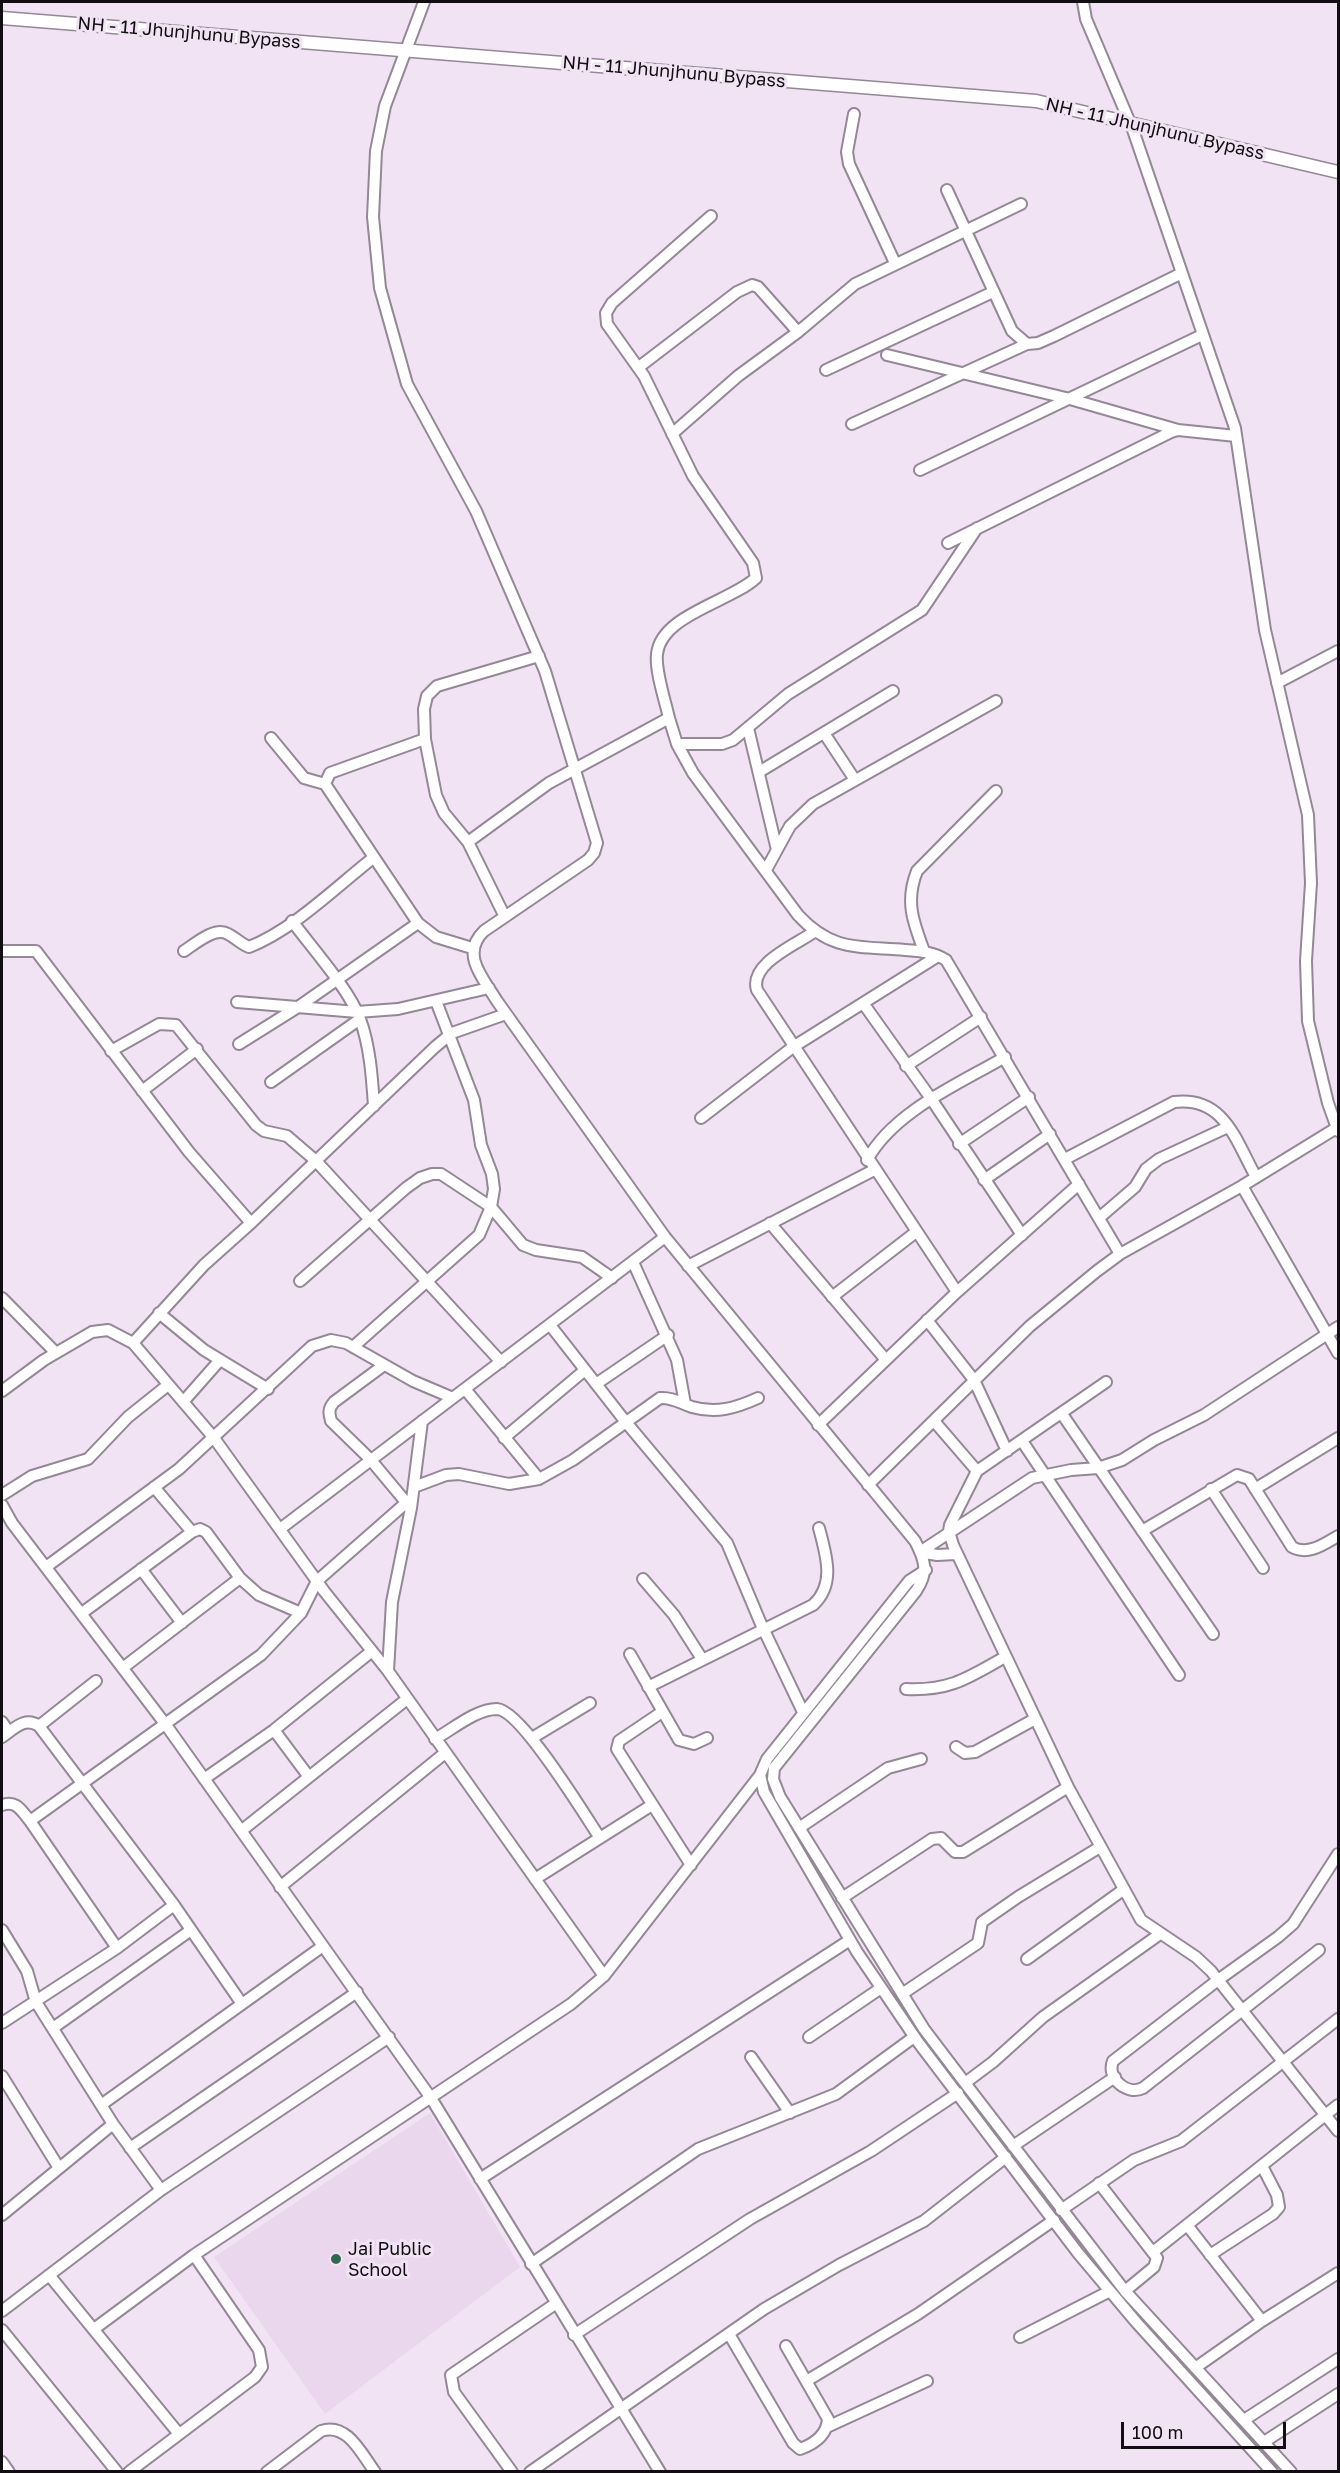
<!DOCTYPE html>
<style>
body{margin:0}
#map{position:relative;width:1340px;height:2473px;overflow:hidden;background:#f1e3f4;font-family:"Golos Text",sans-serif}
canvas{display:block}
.frame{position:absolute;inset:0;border:3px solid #110d12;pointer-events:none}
.scale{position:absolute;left:1121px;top:2422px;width:165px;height:27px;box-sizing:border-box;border:3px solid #110d12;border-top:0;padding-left:8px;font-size:18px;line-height:21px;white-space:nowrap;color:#110d12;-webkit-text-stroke:4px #f1e3f4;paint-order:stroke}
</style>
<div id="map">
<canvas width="1340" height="2473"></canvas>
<div class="frame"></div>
<div class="scale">100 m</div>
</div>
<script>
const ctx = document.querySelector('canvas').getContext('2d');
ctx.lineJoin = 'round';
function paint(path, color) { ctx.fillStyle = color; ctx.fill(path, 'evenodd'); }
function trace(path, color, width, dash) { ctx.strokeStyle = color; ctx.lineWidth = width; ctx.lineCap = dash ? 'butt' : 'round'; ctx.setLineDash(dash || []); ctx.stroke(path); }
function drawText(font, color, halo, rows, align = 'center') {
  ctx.font = font + ' "Golos Text",sans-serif'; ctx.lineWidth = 6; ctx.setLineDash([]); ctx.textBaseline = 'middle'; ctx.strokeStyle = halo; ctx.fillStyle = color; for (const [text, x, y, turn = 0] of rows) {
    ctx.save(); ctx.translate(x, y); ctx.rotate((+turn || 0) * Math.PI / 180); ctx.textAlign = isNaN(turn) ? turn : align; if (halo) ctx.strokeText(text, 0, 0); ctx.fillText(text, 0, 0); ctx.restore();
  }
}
const built = new Path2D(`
 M430,2113l90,154 -195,147 -111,-157z`);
const minor = new Path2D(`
 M424,2l-39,104 -9,45 -3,66 7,71 27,96 69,127 69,160 52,172 -3,10 -6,7 -104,71c-24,23 -1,47 13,70l168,236 250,304c10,19 14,31 1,50l-142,177 -1,11 7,18 144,232 41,54 160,208 166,181
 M1083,2l3,17 47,111 102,298 30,202 43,185 3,68 -5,78 2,60 20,82 10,28
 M854,114l-7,38 2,12 46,99
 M947,190l65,141 15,13 11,-1 16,-7 126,-62
 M887,355l183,44 108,31
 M639,367l98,-75 15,-7 6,2 40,45
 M826,370l167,-78
 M852,424l175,-80
 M672,434l66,-58 60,-44 57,-48 166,-80
 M920,470l282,-135
 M948,543l223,-111 7,-2 58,6
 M1277,683l61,-32
 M669,718l8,26 16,29 105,142c34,37 61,31 107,35 15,1 28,2 41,10l174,294
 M748,728l29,122
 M824,733l31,47
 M271,738l33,40 21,6
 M425,739l-95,34 -5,11 93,139 18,14 36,11
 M677,744h45l11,-4 55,-46 134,-84 55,-82
 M759,772l134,-81
 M468,842l81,-59 120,-65c-4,-18 -14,-47 -12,-64 4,-39 73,-52 99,-76l-3,-15 -60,-87 -49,-100 -37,-52 -1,-11 6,-10 99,-87
 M766,870l24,-44 23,-22 183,-103
 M504,915l-36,-73 -24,-29 -8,-18 -11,-56 -1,-30 3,-13 10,-10 102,-30
 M292,921c20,27 57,68 68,98 10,27 12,58 14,87
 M814,932c-19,13 -65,32 -57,58l200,302
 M2,951h34l153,201 62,71
 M184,951c11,-7 31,-25 44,-17 8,4 13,10 21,13 44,-17 87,-60 124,-89
 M924,951c-11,-29 -19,-50 -7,-80l79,-80
 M237,1002l120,10 41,-3 91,-21
 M863,1003l69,97 90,135
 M239,1044l59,-37 120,-84
 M111,1051l48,-27 17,1 80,100 8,6 23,5 29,25 185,201
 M906,1066l75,-49
 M271,1082l89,-63
 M142,1091l55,-42
 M701,1118l92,-71 145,-91
 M959,1144l70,-47
 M1065,1159l109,-57c50,-6 61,37 82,75
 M867,1160c27,-49 92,-76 138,-103
 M984,1180l66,-46
 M1242,1186l96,167
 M1099,1218l36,-31 11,-18 13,-10 69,-32
 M770,1223l116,137
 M633,1262l44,98 8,44
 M688,1266l186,-96
 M300,1281l106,-93 14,-10 12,-4h9l50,33 32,38 13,5 46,7 30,21
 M832,1297l84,-65
 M2,1298l54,55
 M159,1313l45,37 64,39
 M927,1320l47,60 33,71
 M550,1325l75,96 102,122 34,81 42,88
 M133,1343l71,-78 47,-42 184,-176 17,-14 54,-19
 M353,1347l126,-112 12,-28 3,-18 -2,-15 -11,-29 -7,-45 -38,-99
 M384,1365l-50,37c-6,7 -5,11 -3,19l39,38 40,48
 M1106,1382l-129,89 -27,54 -1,6 4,14 115,242 73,133 55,37 15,14 127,160
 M596,1384l72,-49
 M465,1389l74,90
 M2,1391l42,-31 48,-28 16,-2 25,13 81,95 110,153 64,80 216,305
 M183,1402l37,-42
 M1062,1414l151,220
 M934,1421l43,50
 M818,1425l139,-133 122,-108
 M504,1438l81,-68
 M1022,1441l157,234
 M868,1485l162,-159 67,-55 23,-17 122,-68 96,-59
 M154,1487l38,45
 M414,1487l32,-12 13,-1 50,10 30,-5 34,-19 87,-62c12,-1 20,5 32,9 24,7 44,1 66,-9
 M1211,1489l52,79
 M1255,1489l83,-51
 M2,1495l30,-19 56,-17 40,-42 40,-32
 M2,1505l10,18 154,202 265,373 229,374
 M280,1529l385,-292
 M1142,1531l95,-56 12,4 43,68c16,9 32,-3 46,-11
 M920,1552l112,-74 39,-8 27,-2 24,-8 32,-20 50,-25 134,-88
 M920,1552l17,3 19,-1
 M46,1567l133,-98 133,-123 19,-6 15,3 67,38 40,17
 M141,1569l41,54
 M926,1570l-17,11 -142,178 -7,16 4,17 93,160 61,90 160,211 58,69 136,150
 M643,1579l31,36 28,44
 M82,1613l110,-81 8,-3 6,3 34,46 19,17 42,18
 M630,1654l49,86 15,4 13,-6
 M124,1667l116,-89
 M388,1671l4,-69 19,-94 11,-87
 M648,1687l165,-82c23,-21 13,-50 6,-77
 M906,1689c44,2 62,-11 99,-32
 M662,1712l-43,29 -2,8 74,116
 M2,1722l7,10
 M39,1726l57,-45
 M274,1730l35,47
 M2,1737c12,-8 23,-21 37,-11l135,179 68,99
 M532,1738l58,-35
 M435,1739c18,-10 41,-30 62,-30 24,1 87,105 103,129
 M956,1747l9,6 10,-1 60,-33
 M204,1779l70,-49 98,-79
 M2,1805c14,-5 19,5 28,16l87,127
 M30,1821l231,-166 40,-42 16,-32 90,-79
 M799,1828l89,-60 33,-9
 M241,1831l166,-132
 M535,1879l117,-74
 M280,1887l165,-134
 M842,1898l90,-59 9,-1 14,14h8l105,-65
 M2,1930l25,41 9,31 77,122 48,66
 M1319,1950l-176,138c-16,8 -37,-10 -30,-27l105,-81 60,-43 15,-13 45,-70
 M1027,1959l96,-69
 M902,1994l76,-51 4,-21 36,-25 82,-50
 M2,2023l115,-75 57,-43
 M53,2028l138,-98
 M809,2037l72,-49
 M751,2057l39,56
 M2,2076l57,92
 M965,2083l28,-21 50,-45 117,-83
 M101,2105l222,-159
 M1013,2146l102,-69
 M130,2148l227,-156
 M480,2179l370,-239
 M1099,2183l58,75 -3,9 -29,24
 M1061,2210l73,-50 47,-19 157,-122
 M2,2215l111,-91
 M1187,2225l75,96
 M1153,2252l185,-147
 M1210,2255l63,-41 6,-7 -2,-12 -15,-29
 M531,2264l167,-115 138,-55 78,-57
 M49,2275l130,159
 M2,2311l159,-121 228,-153
 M94,2329l100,-74 377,-251 33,-28 156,-201
 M2,2330l115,142
 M729,2334l64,109 7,6c14,-5 27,-14 28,-30l-42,-73
 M574,2335l176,-116 121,-68 87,-58
 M1020,2337l90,-46
 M1195,2368l67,-47 76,-48
 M808,2380l110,-66 136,-94
 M1244,2420l94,-61
 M827,2427l100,-46
 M1264,2442l74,-48
 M2,2462l7,10
 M129,2472l126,-95 7,-10 -3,-17 -65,-95
 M267,2472l54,-41c26,-9 40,22 54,41
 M512,2472l-58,-80 -3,-17 104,-71
 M530,2472l234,-163 75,-44 85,-44 82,-64`);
const tertiary = new Path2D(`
 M2,18l1034,83 302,71`);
const markers = [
 [336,2259,6,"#306850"]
];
const streetNames = [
 ["NH - 11 Jhunjhunu Bypass",189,33,5],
 ["NH - 11 Jhunjhunu Bypass",674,72,5],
 ["NH - 11 Jhunjhunu Bypass",1155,129,13]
];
const poiNames = [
 ["Jai Public",348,2249],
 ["School",348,2270]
];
paint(built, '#ead6ed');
trace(minor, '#948796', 14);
trace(tertiary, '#948796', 15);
trace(minor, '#fff', 10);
trace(tertiary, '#fff', 12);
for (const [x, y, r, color] of markers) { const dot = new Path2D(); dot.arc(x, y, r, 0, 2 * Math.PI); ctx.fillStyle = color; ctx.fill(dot); trace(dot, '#f1e3f4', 2); }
drawText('18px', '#110d12', '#f1e3f4', streetNames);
drawText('18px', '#110d12', '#f1e3f4', poiNames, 'left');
</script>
